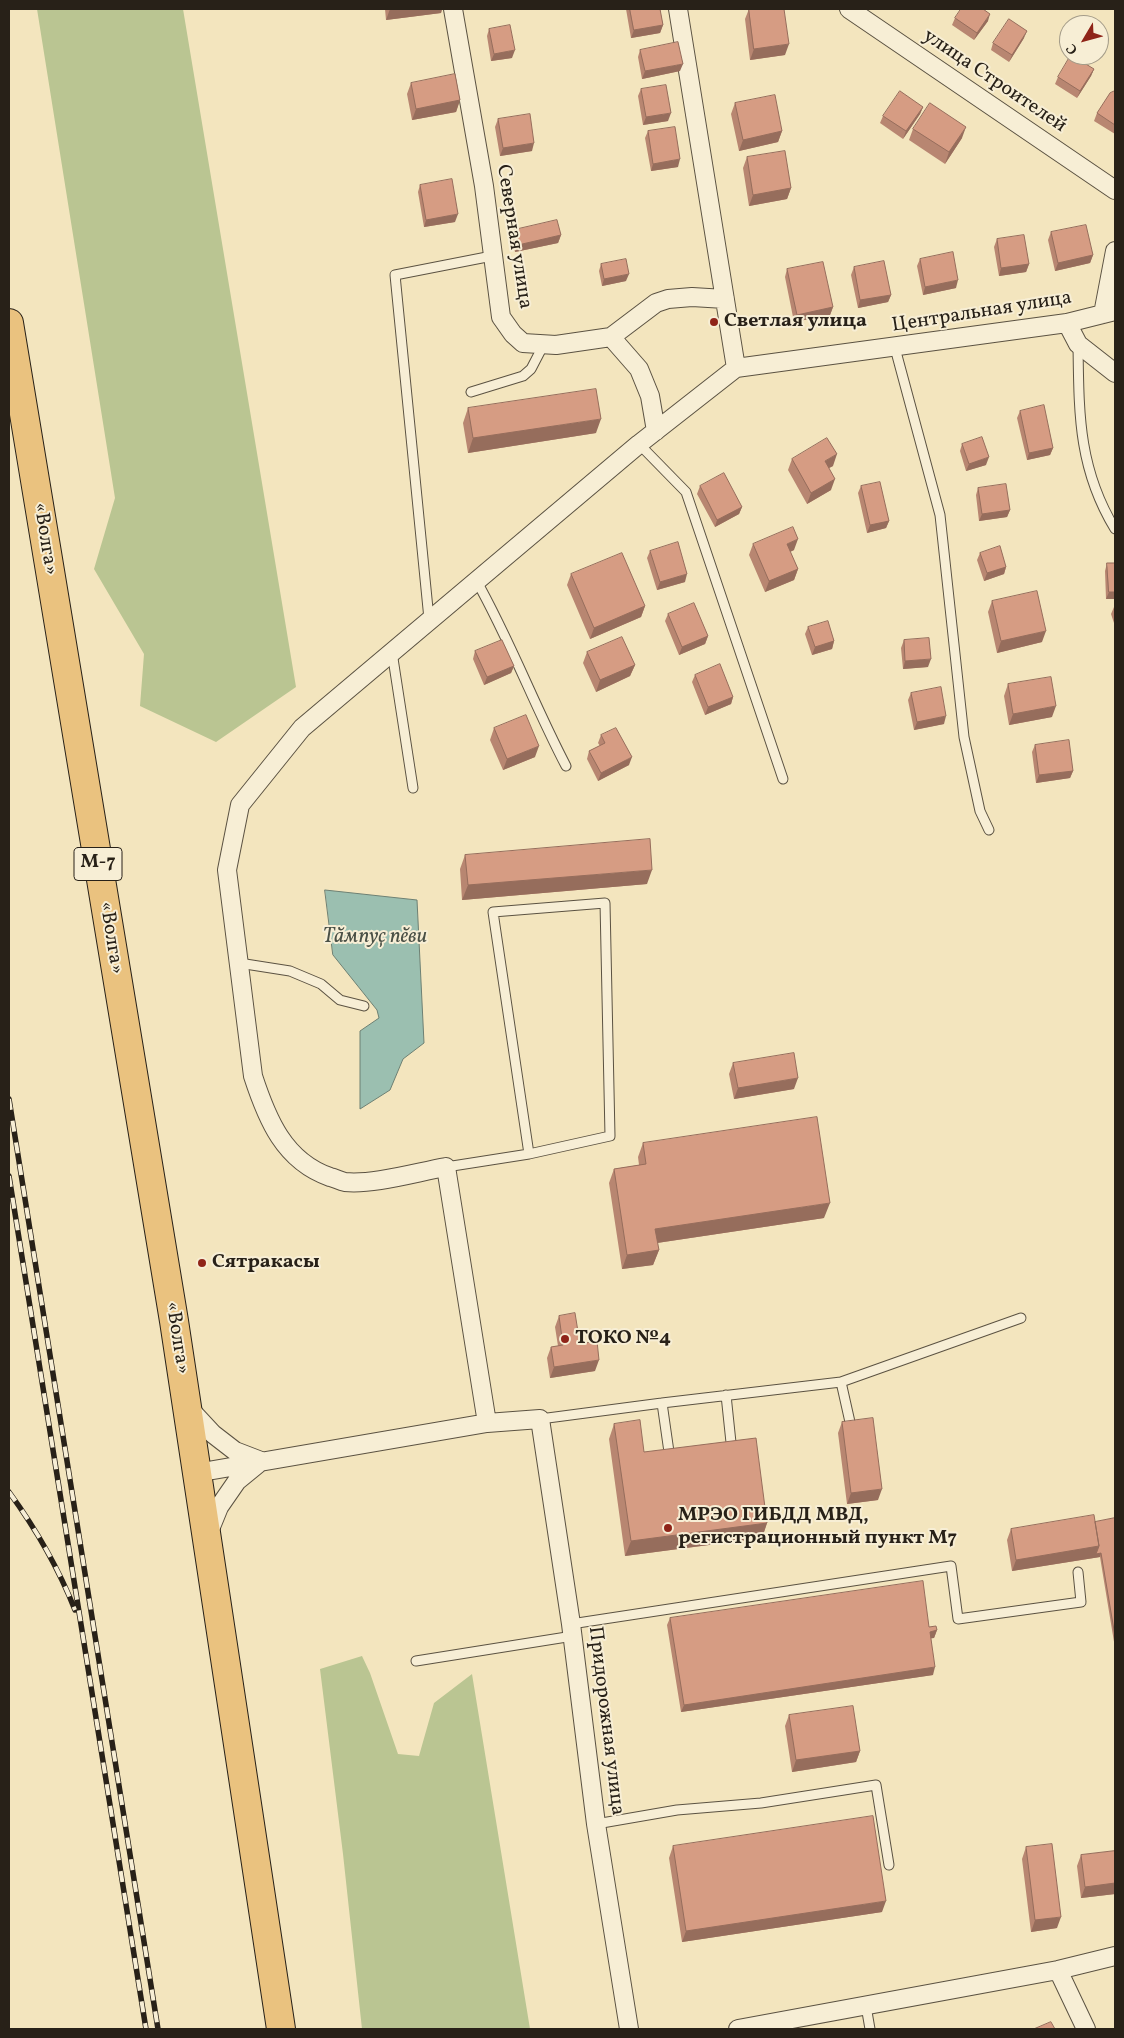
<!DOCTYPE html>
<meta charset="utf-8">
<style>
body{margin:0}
#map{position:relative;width:1124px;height:2038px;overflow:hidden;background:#f3e5be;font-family:Vollkorn,serif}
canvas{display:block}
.frame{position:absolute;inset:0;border:10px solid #282118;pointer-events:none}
.north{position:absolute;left:1059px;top:15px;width:50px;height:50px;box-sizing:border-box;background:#f7eed5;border:1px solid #a49c89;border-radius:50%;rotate:233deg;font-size:14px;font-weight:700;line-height:20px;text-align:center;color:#282118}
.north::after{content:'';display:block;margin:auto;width:18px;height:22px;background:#8f2418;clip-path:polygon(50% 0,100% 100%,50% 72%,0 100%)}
</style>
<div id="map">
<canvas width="1124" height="2038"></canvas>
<div class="frame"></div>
<div class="north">С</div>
</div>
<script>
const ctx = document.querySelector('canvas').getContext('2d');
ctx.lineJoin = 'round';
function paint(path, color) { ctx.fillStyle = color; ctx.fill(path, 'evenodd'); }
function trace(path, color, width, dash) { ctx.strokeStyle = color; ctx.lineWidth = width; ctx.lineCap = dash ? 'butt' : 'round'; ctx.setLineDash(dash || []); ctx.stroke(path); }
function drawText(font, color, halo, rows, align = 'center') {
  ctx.font = font + ' Vollkorn,serif'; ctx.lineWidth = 4; ctx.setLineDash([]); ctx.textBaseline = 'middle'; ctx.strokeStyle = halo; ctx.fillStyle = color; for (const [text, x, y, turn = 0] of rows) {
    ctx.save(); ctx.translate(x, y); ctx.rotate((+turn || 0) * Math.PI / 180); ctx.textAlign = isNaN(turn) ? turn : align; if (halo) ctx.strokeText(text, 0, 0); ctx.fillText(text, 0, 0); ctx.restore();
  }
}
const green = new Path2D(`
 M37,9h146l113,678 -80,55 -76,-36 4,-52 -50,-85 21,-71z
 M362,1656l8,17 28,81 21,2 15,-53 38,-29 58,355h-168l-19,-175 -23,-185z`);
const water = new Path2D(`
 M325,890l92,10 7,143 -21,16 -13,31 -30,19v-78l19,-13 -2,-8 -44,-55z`);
const service = new Path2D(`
 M1078,344c1,69 0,124 37,185
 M895,348l45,167 24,222 16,74 9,19
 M471,392l52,-16 8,-7 13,-25
 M639,444l47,48 97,287
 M476,580c34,60 58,125 90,186
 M429,619l-34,-344 97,-19
 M392,652l21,136
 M239,963l51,8 31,13 19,16 24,6
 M446,1167l83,-13 81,-18 -5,-233 -112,9 36,242
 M841,1382l11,49
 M726,1395l6,57
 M662,1403l8,56
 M540,1419l122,-16 179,-21 180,-64
 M571,1624l380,-58 7,53 123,-17 -3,-30
 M416,1661l157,-25
 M596,1824l81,-14 84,-7 115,-18 13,80
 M866,2006l4,23`);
const minor = new Path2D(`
 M453,9l31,177 17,131 12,17 10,9 33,2 55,-8 45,-34 12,-4 24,-2 33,2
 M678,9l58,359
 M849,9l266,181
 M1103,314l12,-63
 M1067,323l11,21 37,29
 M611,337l28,32 11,27 6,35
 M736,368l331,-45 48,-12
 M187,1406l26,28 22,17 26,10
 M487,1423l-41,-256c-29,5 -73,18 -101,15 -5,-1 -10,-4 -15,-5 -46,-16 -63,-58 -77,-101l-26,-206 13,-65 62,-77 337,-284 97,-76
 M196,1473l291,-50 53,-4 31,205 25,200 33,205
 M208,1534l11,-27 18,-26 22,-18
 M1058,1970l28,59
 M738,2029l320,-59 57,-14`);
const trunk = new Path2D(`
 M9,323l165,998 107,708`);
const rail = new Path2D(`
 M9,1099l149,930
 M9,1176l137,853
 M9,1492c27,37 49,75 66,118`);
const wall = new Path2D(`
 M385,9h57l-1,4 -55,7z
 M626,9h34l3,16 -3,8 -29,5z
 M749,9l36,46 -35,5 -5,-41z
 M955,18l33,3 -14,19 -22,-15z
 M489,29l23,29 -21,3 -4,-25z
 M1024,38l-15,24 -18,-12 2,-7z
 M640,50l40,21 -38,8 -4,-22z
 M1094,69l-3,7 -14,22 -22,-14 3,-7z
 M411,83l49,17 -4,12 -44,8 -5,-26z
 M641,89l27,32 -25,4 -5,-29z
 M1115,91v43l-21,-13 3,-8z
 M735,103l47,28 -4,11 -39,9 -8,-37z
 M923,107l-3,7 -17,25 -23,-16 3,-7z
 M498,119l34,32 -32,5 -5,-29z
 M913,129l49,9 -17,26 -36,-24z
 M648,131l30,36 -27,4 -6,-33z
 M747,157l44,31 -4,11 -38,7 -6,-38z
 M420,185l35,37 -31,5 -6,-35z
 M514,230l47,5 -3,8 -43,9 -3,-15z
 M1051,232l42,23 -3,8 -35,8 -7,-31z
 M997,239l32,25 -3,8 -27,4 -5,-29z
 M920,259l36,29 -33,7 -6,-29z
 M601,264l25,17 -24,5 -3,-15z
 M854,267l37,28 -3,7 -30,6 -7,-33z
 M787,269l46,38 -3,8 -36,7 -9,-45z
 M468,408l128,25 -128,20 -5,-30z
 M1020,411l33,37 -3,7 -23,5 -10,-42z
 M962,444l24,21 -20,6 -6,-20z
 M792,459l41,7 -4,2 2,22 -24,14 -19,-34z
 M700,486l42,21 -3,7 -24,13 -18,-33z
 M861,486l28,35 -3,7 -19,5 -9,-40z
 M978,488l32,22 -3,7 -28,4 -3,-26z
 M753,544l41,6 -4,2 8,17 -4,11 -29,12 -16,-37z
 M650,551l35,31 -28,8 -10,-32z
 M980,553l26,14 -2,7 -20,7 -7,-21z
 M1107,563l8,36h-9l-1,-28z
 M571,574l74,32 -4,11 -51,22 -23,-54z
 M992,601l50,41 -45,11 -9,-41z
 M1115,606v20l-4,-12 3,-7z
 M668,614l40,22 -3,8 -26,11 -14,-34z
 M808,627l26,14 -2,8 -20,6 -7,-21z
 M904,640l24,27 -25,2 -2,-21z
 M475,651l39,15 -3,7 -27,12 -11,-26z
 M587,652l48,13 -5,11 -34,16 -13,-29z
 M695,675l38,22 -2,7 -26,11 -13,-33z
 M1008,684l44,33 -43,8 -5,-29z
 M911,693l33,31 -30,6 -6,-30z
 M494,728l41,29 -32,13 -13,-30z
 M601,735l28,30 -31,16 -11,-22 2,-8 11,-5 -2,-3z
 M1035,745l38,26 -3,7 -34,5 -4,-31z
 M465,855l182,29 -185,16 -2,-31z
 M733,1063l61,26 -60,10 -5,-25z
 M643,1143l181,75 -167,25 2,7 -6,15 -31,4 -13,-86 5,-14 25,-4 -1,-8z
 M559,1316l36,55 -45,7 -3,-20 4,-11 7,-1 -3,-19z
 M842,1422l36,78 -31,4 -9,-71z
 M614,1424l30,28 123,71 -5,15 -137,18 -16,-117z
 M1115,1518v130l-15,-91 -88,14 -5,-31 4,-11 84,-7z
 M670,1618l259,9 8,3 -3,8h-3l2,37 -252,37 -14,-87z
 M789,1715l71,36 -4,11 -64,10 -7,-46z
 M673,1846l209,66 -200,30 -13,-84z
 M1026,1847l31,81 -26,4 -9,-73z
 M1115,1851v43l-34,4 -4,-32 4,-11z`);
const shadedWall = new Path2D(`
 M390,9h52l-1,4 -55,7z
 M990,14l-2,7 -14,19 3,-7z
 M663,25l-3,8 -29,5 3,-8z
 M1027,31l-3,7 -15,24 3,-7z
 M789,44l-4,11 -35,5 4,-11z
 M515,50l-3,8 -21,3 3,-7z
 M683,64l-3,7 -38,8 3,-8z
 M1094,69l-3,7 -14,22 3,-7z
 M460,100l-4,12 -44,8 4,-11z
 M923,107l-3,7 -17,25 3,-8z
 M671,113l-3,8 -25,4 3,-8z
 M966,127l-4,11 -17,26 4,-12z
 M782,131l-4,11 -39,9 4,-11z
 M534,143l-2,8 -32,5 3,-8z
 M680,159l-2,8 -27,4 2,-7z
 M791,188l-4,11 -38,7 4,-11z
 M458,214l-3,8 -31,5 2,-7z
 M561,235l-3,8 -43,9 3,-7z
 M1093,255l-3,8 -35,8 3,-8z
 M1029,264l-3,8 -27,4 2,-8z
 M629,274l-3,7 -24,5 2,-7z
 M958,280l-2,8 -33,7 2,-8z
 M891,295l-3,7 -30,6 2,-8z
 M833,307l-3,8 -36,7 3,-7z
 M601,419l-5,14 -128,20 5,-15z
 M1053,448l-3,7 -23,5 2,-7z
 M837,454l-4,12 -12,6 4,-11z
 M989,457l-3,8 -20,6 3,-7z
 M835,479l-4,11 -24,14 4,-11z
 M742,507l-3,7 -24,13 2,-7z
 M1010,510l-3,7 -28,4 3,-7z
 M889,521l-3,7 -19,5 3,-8z
 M798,539l-4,11 -11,5 4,-11z
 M1006,567l-2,7 -20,7 3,-8z
 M798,569l-4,11 -29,12 4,-11z
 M687,574l-2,8 -28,8 3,-8z
 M1109,592h6v7h-9z
 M645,606l-4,11 -51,22 4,-11z
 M1046,631l-4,11 -45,11 4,-12z
 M708,636l-3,8 -26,11 3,-8z
 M834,641l-2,8 -20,6 3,-8z
 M931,659l-3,8 -25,2 2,-8z
 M635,665l-5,11 -34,16 4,-12z
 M514,666l-3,7 -27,12 3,-8z
 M733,697l-2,7 -26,11 3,-8z
 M1056,706l-4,11 -43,8 4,-11z
 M946,716l-2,8 -30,6 3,-8z
 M539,746l-4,11 -32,13 4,-11z
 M632,757l-3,8 -31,16 3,-8z
 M1073,771l-3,7 -34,5 3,-8z
 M652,870l-5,14 -185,16 6,-15z
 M798,1078l-4,11 -60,10 4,-11z
 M830,1203l-6,15 -174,26 5,-15z
 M659,1250l-6,15 -31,4 5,-14z
 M599,1360l-4,11 -45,7 4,-11z
 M882,1489l-4,11 -31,4 4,-11z
 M767,1523l-5,15 -137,18 6,-15z
 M1099,1546l2,7 -1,4 -88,14 4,-11z
 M937,1630l-3,8 -7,1 3,-7z
 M935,1667l-2,8 -252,37 3,-7z
 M860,1751l-4,11 -64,10 4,-12z
 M1115,1883v11l-34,4 4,-11z
 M886,1901l-4,11 -200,30 4,-11z
 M1061,1917l-4,11 -26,4 4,-12z`);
const building = new Path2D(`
 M630,9h30l3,16 -29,5z
 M749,9h35l5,35 -35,5z
 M961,9h22l7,5 -13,19 -22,-15z
 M1009,19l18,12 -15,24 -19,-12z
 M510,25l5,25 -21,4 -5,-25z
 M678,42l5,22 -38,7 -5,-21z
 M1071,55l23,14 -14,22 -22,-14z
 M455,74l5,26 -44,9 -5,-26z
 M666,85l5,28 -25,4 -5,-28z
 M900,91l23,16 -17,24 -23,-15z
 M1115,91v34l-18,-12 13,-20z
 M775,95l7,36 -39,9 -8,-37z
 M930,103l36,24 -17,25 -36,-23z
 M530,114l4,29 -31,5 -5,-29z
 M675,127l5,32 -27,5 -5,-33z
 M785,151l6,37 -38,7 -6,-38z
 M452,179l6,35 -32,6 -6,-35z
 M557,220l4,15 -43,10 -4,-15z
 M1086,225l7,30 -35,8 -7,-31z
 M1024,235l5,29 -28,4 -4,-29z
 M953,252l5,28 -33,7 -5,-28z
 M626,259l3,15 -25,5 -3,-15z
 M884,261l7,34 -31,5 -6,-33z
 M823,262l10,45 -36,8 -10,-46z
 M596,389l5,30 -128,19 -5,-30z
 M1044,405l9,43 -24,5 -9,-42z
 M982,437l7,20 -20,7 -7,-20z
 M827,438l10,16 -12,7 10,18 -24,14 -19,-34z
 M724,473l18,34 -25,13 -17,-34z
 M880,482l9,39 -19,4 -9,-39z
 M1006,484l4,26 -28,4 -4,-26z
 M793,527l5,12 -11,5 11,25 -29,12 -16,-37z
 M678,542l9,32 -27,8 -10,-31z
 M1000,546l6,21 -19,6 -7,-20z
 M622,553l23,53 -51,22 -23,-54z
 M1107,563h8v29h-6z
 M1037,591l9,40 -45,10 -9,-40z
 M694,603l14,33 -26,11 -14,-33z
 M828,621l6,20 -19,6 -7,-20z
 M622,637l13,28 -35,15 -13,-28z
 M929,638l2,21 -26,2 -1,-21z
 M502,640l12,26 -27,11 -12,-26z
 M720,664l13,33 -25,10 -13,-32z
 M1051,677l5,29 -43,8 -5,-30z
 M941,687l5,29 -29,6 -6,-29z
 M526,715l13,31 -32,13 -13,-31z
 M616,728l16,29 -31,16 -12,-22 16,-8 -4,-8z
 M1069,740l4,31 -34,4 -4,-30z
 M650,839l2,31 -184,15 -3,-30z
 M794,1053l4,25 -60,10 -5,-25z
 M817,1117l13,86 -175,26 4,21 -32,5 -13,-86 32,-5 -3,-21z
 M575,1313l5,31 17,-3 2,19 -45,7 -3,-20 12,-2 -4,-29z
 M873,1418l9,71 -31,4 -9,-71z
 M640,1420l4,32 112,-14 11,85 -136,18 -17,-117z
 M1094,1515l5,31 -83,14 -5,-31z
 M1115,1518v118l-14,-83 -5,1 3,-8 -4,-24z
 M923,1581l6,46 7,-1 1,4 -7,2 5,35 -251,38 -14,-87z
 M853,1706l7,45 -64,9 -7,-45z
 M873,1816l13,85 -200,30 -13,-85z
 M1052,1844l9,73 -26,3 -9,-73z
 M1115,1851v32l-30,4 -4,-32z
 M1051,2022l4,7h-21z`);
const markers = [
 [714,322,5,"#8f2418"],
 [202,1263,5,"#8f2418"],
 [565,1339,5,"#8f2418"],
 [668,1528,5,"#8f2418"]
];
const shields = [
 [98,864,48]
];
const shieldNames = [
 ["М-7",98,864]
];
const streetNames = [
 ["улица Строителей",994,82,34],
 ["Северная улица",513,237,81],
 ["Центральная улица",982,313,-9],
 ["«Волга»",44,539,81],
 ["«Волга»",110,938,81],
 ["«Волга»",176,1338,81],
 ["Придорожная улица",605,1721,83]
];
const poiNames = [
 ["Светлая улица",724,322],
 ["Сятракасы",212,1263],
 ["ТОКО №4",575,1339],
 ["МРЭО ГИБДД МВД,",678,1516],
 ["регистрационный пункт М7",678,1539]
];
const waterNames = [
 ["Тӑмпуҫ пӗви",375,938]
];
paint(green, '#bac592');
paint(water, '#9bbfb0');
trace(water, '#6d8073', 1);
trace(service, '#5b5242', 11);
trace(minor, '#5b5242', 20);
trace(trunk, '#282118', 30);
trace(service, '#f7eed5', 9);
trace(minor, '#f7eed5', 18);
trace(trunk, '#eac27f', 28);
trace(rail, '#282118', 5.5);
trace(rail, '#f7eed5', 4, [11]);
paint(wall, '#b88671');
paint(shadedWall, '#966d5c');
paint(building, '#d69c83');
trace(building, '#966d5c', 1);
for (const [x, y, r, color] of markers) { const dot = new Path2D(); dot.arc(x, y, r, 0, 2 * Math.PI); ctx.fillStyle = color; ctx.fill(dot); trace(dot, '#f7eed5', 2); }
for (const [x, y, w] of shields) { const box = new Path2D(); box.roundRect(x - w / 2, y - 16.5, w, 33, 4); ctx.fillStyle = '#f7eed5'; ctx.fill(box); trace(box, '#282118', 1); }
drawText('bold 19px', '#282118', null, shieldNames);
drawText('20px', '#282118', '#f7eed5', streetNames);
drawText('bold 20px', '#282118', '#f7eed5', poiNames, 'left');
drawText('italic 21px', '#4a5046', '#f7eed5', waterNames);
</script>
